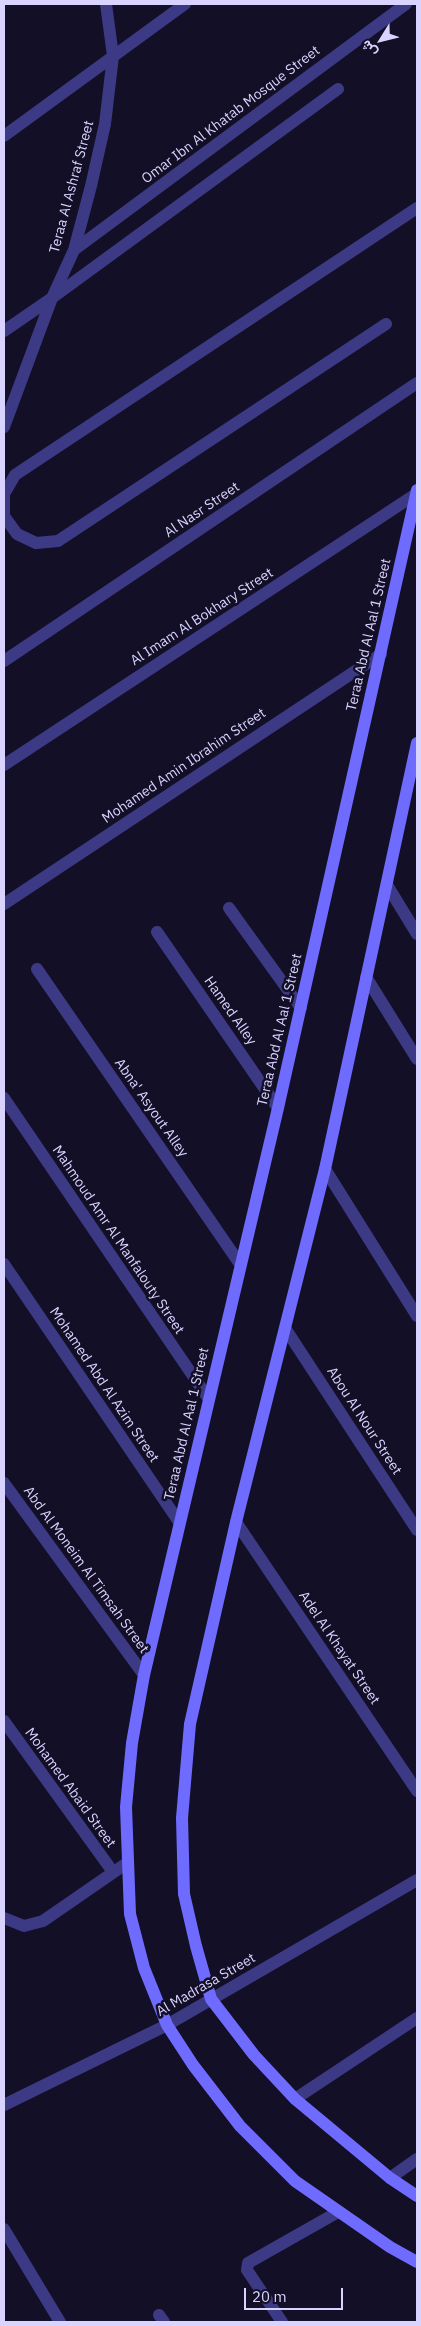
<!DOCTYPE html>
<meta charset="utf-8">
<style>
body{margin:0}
#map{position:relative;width:421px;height:2326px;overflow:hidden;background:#130f26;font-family:"IBM Plex Sans",Vazirmatn,sans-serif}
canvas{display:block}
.frame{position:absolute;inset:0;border:5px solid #d9d4ff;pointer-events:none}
.north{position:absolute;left:356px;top:15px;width:50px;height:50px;-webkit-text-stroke:4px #130f26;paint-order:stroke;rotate:234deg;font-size:14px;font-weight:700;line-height:20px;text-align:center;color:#d9d4ff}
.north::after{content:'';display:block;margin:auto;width:18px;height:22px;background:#d9d4ff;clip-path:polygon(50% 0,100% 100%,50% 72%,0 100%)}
.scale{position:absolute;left:244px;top:2288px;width:99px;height:22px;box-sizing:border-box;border:2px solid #d9d4ff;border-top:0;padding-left:6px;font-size:15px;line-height:18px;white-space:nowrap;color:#d9d4ff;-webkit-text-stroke:4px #130f26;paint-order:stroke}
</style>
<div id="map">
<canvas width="421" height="2326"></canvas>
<div class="frame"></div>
<div class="north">ش</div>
<div class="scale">20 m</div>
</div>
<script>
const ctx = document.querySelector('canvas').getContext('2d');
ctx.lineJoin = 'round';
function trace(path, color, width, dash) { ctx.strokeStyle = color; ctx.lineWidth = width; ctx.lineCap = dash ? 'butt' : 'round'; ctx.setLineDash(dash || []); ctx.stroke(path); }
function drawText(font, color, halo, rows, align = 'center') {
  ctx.font = font + ' "IBM Plex Sans",sans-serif'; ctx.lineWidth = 5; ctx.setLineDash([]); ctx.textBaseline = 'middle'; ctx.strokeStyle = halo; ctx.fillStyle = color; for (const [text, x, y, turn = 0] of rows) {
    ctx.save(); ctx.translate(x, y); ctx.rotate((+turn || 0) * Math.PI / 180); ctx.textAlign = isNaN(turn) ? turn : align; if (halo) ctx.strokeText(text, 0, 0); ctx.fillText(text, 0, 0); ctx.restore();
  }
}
const lane = new Path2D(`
 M52,298l286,-209
 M386,324l-328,217 -22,2 -19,-9 -13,-18v-22l11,-19 402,-267`);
const street = new Path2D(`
 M4,136l181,-132
 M74,250l332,-246
 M4,331l48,-33
 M4,427l48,-129 22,-48 17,-64 14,-62 8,-68 -7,-52
 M4,661l413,-278
 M4,765l412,-271
 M387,885l30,49
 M4,904l377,-250
 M229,908l72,100
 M157,932l121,176
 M37,969l203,295
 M366,977l51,82
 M4,1098l204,300
 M325,1169l92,147
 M4,1264l175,258
 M285,1328l132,202
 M4,1483l140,192
 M236,1522l181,269
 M4,1721l109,151
 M4,1918l20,8 19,-5 84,-58
 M295,2099l122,-81
 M4,2105l163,-80 250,-145
 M390,2178l27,-19
 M4,2229l56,93
 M159,2315l5,7
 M282,2322l-35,-52 1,-7 90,-51`);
const secondary = new Path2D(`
 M417,490l-139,618 -134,567 -12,68 -6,64 4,107 14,54 23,57 26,40 47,61 55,55 95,66 27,15
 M417,743l-92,426 -89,353 -46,202 -8,94 2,76 12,52 15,53 43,56 41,44 95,79 27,18`);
const streetNames = [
 ["Omar Ibn Al Khatab Mosque Street",231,115,-37],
 ["Teraa Al Ashraf Street",72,187,-75],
 ["Al Nasr Street",202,510,-34],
 ["Al Imam Al Bokhary Street",202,617,-33],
 ["Teraa Abd Al Aal 1 Street",369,635,-77],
 ["Mohamed Amin Ibrahim Street",184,766,-34],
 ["Hamed Alley",230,1011,55],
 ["Teraa Abd Al Aal 1 Street",280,1030,-77],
 ["Abna' Asyout Alley",151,1108,55],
 ["Mahmoud Amr Al Manfalouty Street",118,1240,56],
 ["Mohamed Abd Al Azim Street",104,1385,56],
 ["Abou Al Nour Street",364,1421,57],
 ["Teraa Abd Al Aal 1 Street",187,1424,-77],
 ["Abd Al Moneim Al Timsah Street",86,1570,54],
 ["Adel Al Khayat Street",339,1648,56],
 ["Mohamed Abaid Street",70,1788,54],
 ["Al Madrasa Street",206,1985,-30]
];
trace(lane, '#3d3a85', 12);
trace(street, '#3d3a85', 12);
trace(secondary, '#6f6bff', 12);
drawText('14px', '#d9d4ff', '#130f26', streetNames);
</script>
